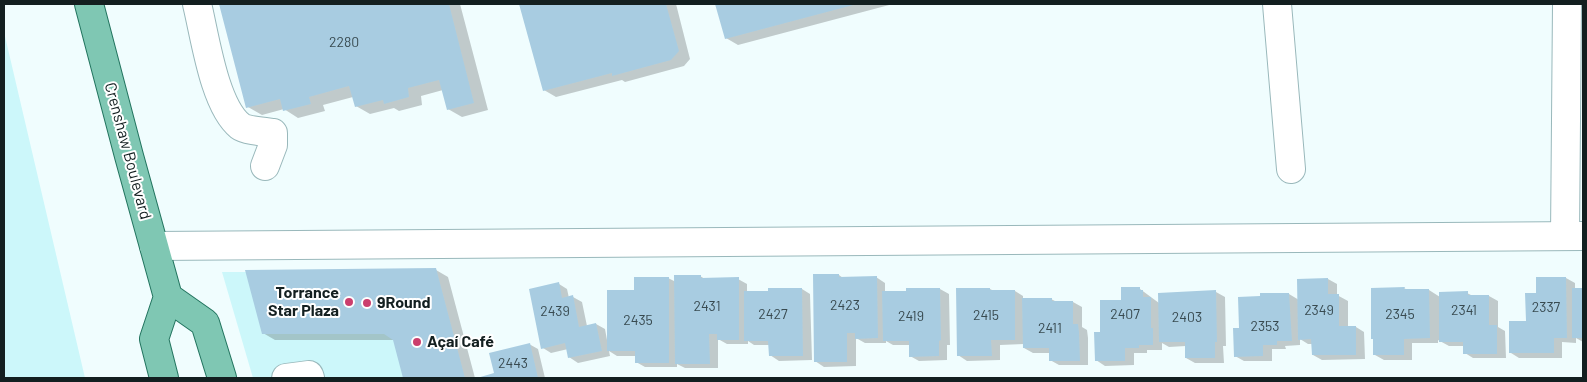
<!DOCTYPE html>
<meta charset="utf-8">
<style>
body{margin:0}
#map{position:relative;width:1587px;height:382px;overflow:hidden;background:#f0fdfe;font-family:Barlow,sans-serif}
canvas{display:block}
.frame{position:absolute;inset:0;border:5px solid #131f20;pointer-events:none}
</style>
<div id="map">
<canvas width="1587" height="382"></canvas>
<div class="frame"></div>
</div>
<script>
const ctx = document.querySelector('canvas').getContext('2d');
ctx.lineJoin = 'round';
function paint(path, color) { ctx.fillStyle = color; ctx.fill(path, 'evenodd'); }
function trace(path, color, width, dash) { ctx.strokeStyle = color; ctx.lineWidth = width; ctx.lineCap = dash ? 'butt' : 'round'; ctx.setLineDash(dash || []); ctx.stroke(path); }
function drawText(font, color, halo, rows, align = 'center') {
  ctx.font = font + ' Barlow,sans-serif'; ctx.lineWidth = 4; ctx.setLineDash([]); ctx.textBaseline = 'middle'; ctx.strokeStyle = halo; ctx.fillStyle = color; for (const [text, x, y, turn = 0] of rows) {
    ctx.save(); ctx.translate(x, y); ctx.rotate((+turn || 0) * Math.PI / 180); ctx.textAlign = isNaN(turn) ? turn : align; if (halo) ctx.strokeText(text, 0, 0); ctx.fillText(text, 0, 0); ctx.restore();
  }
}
const built = new Path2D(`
 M4,32l81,346h-81z
 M222,272h212l28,106h-209z`);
const shadow = new Path2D(`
 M221,4h239l28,106 -26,7 -14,-8 -5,-19 -22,6 1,9 -23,6 -5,-3 -24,6 -14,-8 -3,-9 -30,8 2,6 -27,7 -14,-9 -22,6 -14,-8z
 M522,4h154l14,55 -6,7 -59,16 -3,-2 -66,17 -12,-7z
 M717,4h176l-155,41 -12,-7z
 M436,270l12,7 27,101h-70l-11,-38h-119l-12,-7z
 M839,275l4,3 33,-1 9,6v9h23l32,-3 9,5 1,51h-3v15l-28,1 -9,-5v-11h-17l-7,-4v2h-21l-9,-5v28l-32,1 -9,-6z
 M700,276l5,3h33l9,5v8h22l33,-3 8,5 2,66 -33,1 -9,-6v-10h-16l-6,-4v3h-21l-9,-5v29h-33l-8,-4v3h-32l-9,-5v-6h-19l-8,-5 1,5 -32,7 -9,-6 -1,-8 -17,4 -8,-5 16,-64 8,5 2,9 4,-1 9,5 5,24 9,-2 9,5 2,11 28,-49 33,-13 8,4z
 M1538,278h28l9,5v6h8v53l-7,-4v5l-14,-1v16h-43l-8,-5 16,-31 11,-28z
 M1328,279l9,5v11l11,6v26h8l8,5 1,27 -43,1 -9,-5 -1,-11h-4l-8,-5v6l-15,1 1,3h-14v12h-28l-9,-5 5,-27 21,-32v-3h28l10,6z
 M1404,288l5,3 20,-1 11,7 27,-4 6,3h16l9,5v26l7,4 1,27h-33l-8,-5v-7h-16l-11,-6v3h-26v17h-28l-9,-5z
 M990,289l4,2h21l8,5v3h28l6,3h16l9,5v20l5,3 1,8v27h-29l-9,-5v-7h-17l-9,-5v-4l-24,1v15l-33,1 -9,-6z
 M1140,289l19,14 57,-11 9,5 1,49h-3l1,17h-29l-9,-5v-12l-17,1 -7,-4v7h-15v3h-13v12l-29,1 -9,-6 5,-27 21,-32z
 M529,344l9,5 7,29h-65l16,-4z`);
const building = new Path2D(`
 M219,4h230l25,99 -27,7 -8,-30 -31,8 1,9 -25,7 -1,-4 -28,7 -6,-21 -40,11 2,7 -28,7 -3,-12 -34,9z
 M519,4h147l13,47 -8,9 -59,16v-3l-69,18z
 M715,4h142l-132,35z
 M436,268l29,110h-62l-10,-38 -9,-6h-122l-17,-64z
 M813,274h26v3l38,-1 1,62 -23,1v-6h-8v29h-33z
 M674,275h27v3l38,-1v63h-22v-6h-8l1,30h-35z
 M634,277h35v86h-34v-12h-28v-61h27z
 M1536,277h30l1,61h-13v15h-45v-32h17l-1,-28h11z
 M1328,278v16h11v32h17v29h-44l-1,-16 -13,1 -1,-61z
 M559,282l3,16 11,-3 6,32 17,-4 6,28 -34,7 -3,-15 -24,6 -12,-60z
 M1121,287h19v3h3v7h8v31h2v17h-14v3h-14v13h-30l-1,-29h6v-32h21z
 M1405,287l-1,2h25l1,49 -26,1v16h-31v-16h-2v-51z
 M768,288h34l1,68h-34l-1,-15h-24v-50h24z
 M906,288h34l1,52 -2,1v15l-30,1v-16h-26l-1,-50h24z
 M956,288h34v2h25v50h-24l1,16h-35z
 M1572,288h11v50h-11z
 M1216,290l1,52h-2v16h-30v-16h-26l-1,-49z
 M1468,291v4h21v30h8v29h-34v-12h-24v-50z
 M1260,293h29l3,48h-15v4h-14v11l-29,1 -1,-29h6l-1,-31 22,-1z
 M1022,298h30v3h21v23h5l1,8 1,29h-31v-13h-26z
 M530,343l8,35h-61l17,-5 -5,-20z`);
const minor = new Path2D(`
 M197,4c8,32 17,101 43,122 5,4 25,6 33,7v12l-8,21
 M1277,4l14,165
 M1565,236l2,-232
 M154,246l1429,-10
 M286,378l23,-3 1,3`);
const major = new Path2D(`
 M89,4l40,152 39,141 -14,42 10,39
 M168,297l37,26 17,55`);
const markers = [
 [349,302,5,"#cb3e6d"],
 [367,303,5,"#cb3e6d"],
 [417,342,5,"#cb3e6d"]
];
const numberNames = [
 ["2280",344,42],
 ["2423",845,305],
 ["2431",707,306],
 ["2337",1546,307],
 ["2349",1319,310],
 ["2341",1464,310],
 ["2439",555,311],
 ["2427",773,314],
 ["2407",1125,314],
 ["2345",1400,314],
 ["2415",986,315],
 ["2419",911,316],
 ["2403",1187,317],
 ["2435",638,320],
 ["2353",1265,326],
 ["2411",1050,328],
 ["2443",513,363]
];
const streetNames = [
 ["Crenshaw Boulevard",128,151,75]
];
const poiNames = [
 ["Torrance",339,293,"right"],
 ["Star Plaza",339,311,"right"],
 ["9Round",377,303],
 ["Açaí Café",427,342]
];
paint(built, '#ccf7fa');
paint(shadow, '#0003');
paint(building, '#a8cce1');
trace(minor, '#99b8bb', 30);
trace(major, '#22745f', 30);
trace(minor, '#fff', 28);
trace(major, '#7fc7b3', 28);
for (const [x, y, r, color] of markers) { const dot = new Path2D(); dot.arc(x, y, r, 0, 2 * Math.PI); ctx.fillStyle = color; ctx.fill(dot); trace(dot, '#fff', 2); }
drawText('14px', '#384a50', null, numberNames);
drawText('16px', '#131f20', '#fff', streetNames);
drawText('bold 16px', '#131f20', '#fff', poiNames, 'left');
</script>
